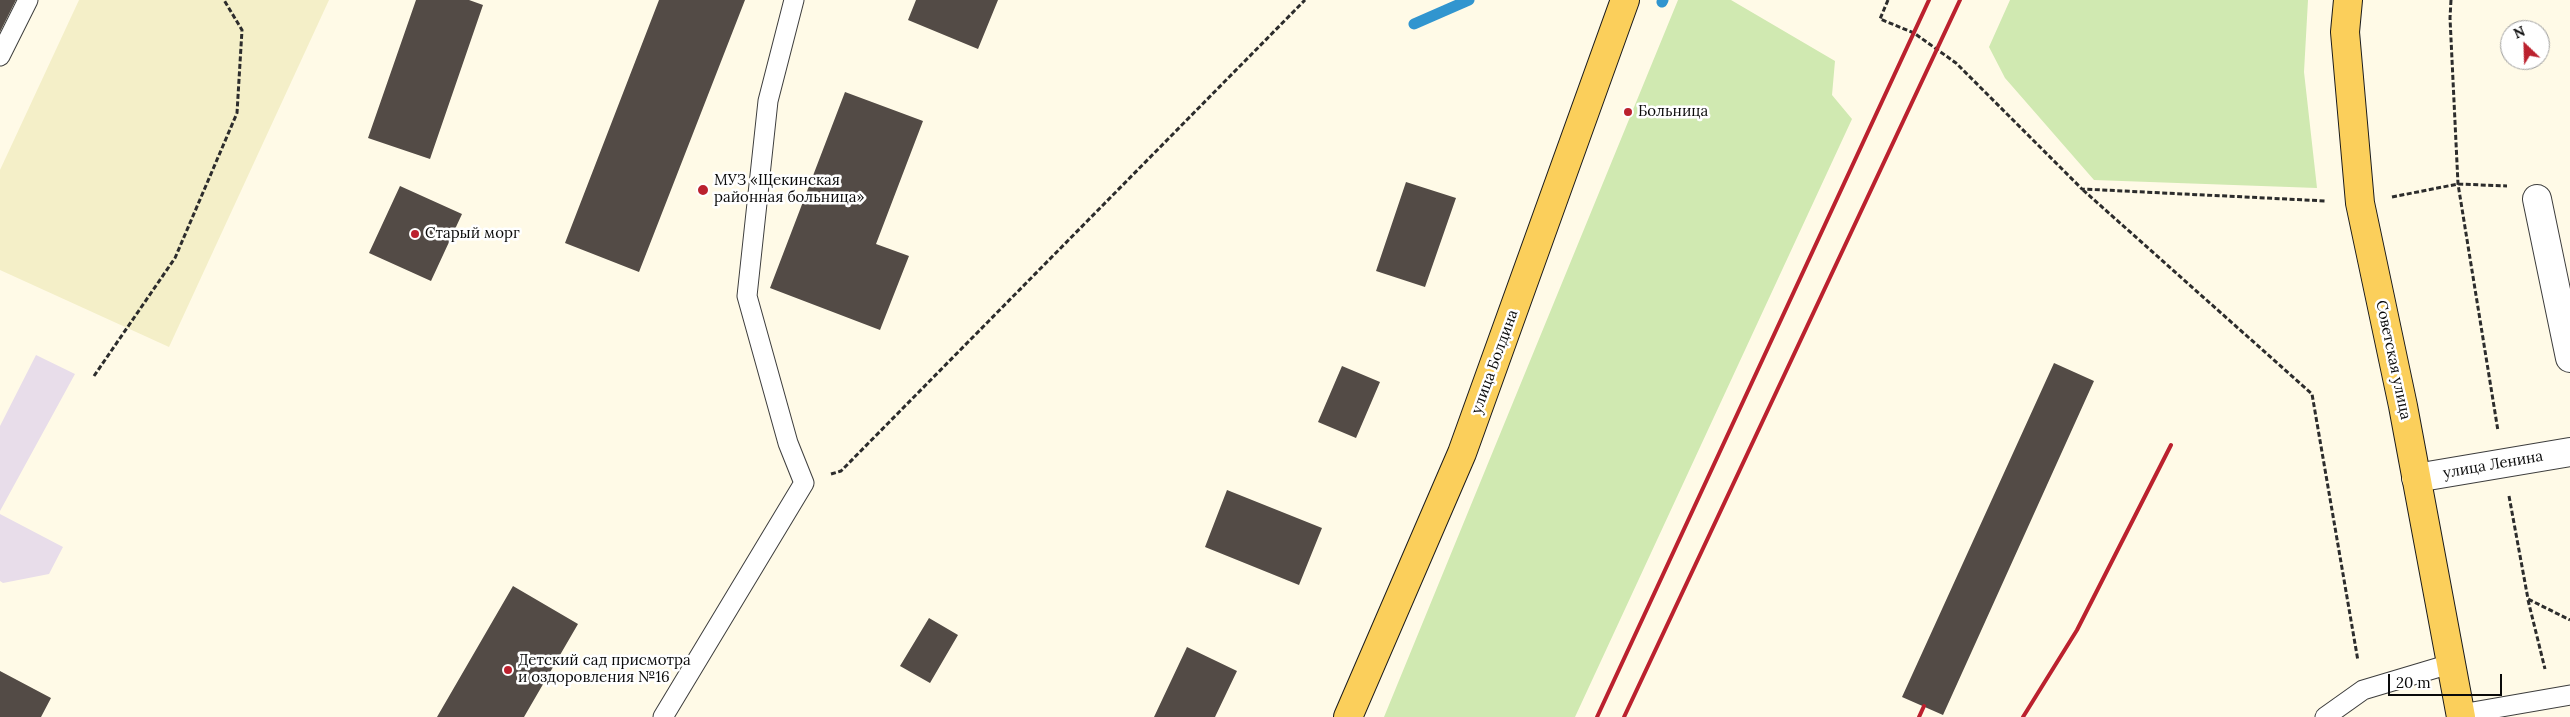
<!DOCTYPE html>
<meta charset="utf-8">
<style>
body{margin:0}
#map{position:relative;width:2570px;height:717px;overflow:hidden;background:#fffae7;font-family:Lora,serif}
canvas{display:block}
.north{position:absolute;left:2500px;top:20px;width:50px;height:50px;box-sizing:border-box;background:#fff;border:1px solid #9d9d9d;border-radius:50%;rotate:336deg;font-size:14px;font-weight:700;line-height:20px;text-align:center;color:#0a0a0a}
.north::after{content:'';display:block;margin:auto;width:18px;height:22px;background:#bb212e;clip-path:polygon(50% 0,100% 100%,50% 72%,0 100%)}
.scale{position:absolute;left:2388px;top:674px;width:114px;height:22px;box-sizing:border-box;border:2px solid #0a0a0a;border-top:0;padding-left:6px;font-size:15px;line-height:18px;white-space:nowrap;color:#0a0a0a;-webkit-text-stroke:4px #fff;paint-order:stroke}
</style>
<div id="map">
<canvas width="2570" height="717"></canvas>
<div class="north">N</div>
<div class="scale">20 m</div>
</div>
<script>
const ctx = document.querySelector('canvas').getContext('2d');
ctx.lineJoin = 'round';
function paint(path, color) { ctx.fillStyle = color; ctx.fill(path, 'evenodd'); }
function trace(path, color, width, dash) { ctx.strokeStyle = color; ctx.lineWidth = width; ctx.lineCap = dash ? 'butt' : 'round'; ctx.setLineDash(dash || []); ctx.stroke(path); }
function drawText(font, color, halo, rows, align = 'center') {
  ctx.font = font + ' Lora,serif'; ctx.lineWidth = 5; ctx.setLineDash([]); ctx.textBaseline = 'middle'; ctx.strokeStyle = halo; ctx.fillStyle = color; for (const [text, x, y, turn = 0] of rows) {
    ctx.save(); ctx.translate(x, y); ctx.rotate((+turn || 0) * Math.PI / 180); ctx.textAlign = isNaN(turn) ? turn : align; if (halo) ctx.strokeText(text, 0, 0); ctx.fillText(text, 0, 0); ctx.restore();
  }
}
const industrial = new Path2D(`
 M36,355l39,19 -75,137v-85z
 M0,514l63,33 -14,27 -46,9 -3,-2z`);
const farmland = new Path2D(`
 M79,0h250l-160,347 -169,-77v-100z`);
const green = new Path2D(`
 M1678,0h53l104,61 -3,34 20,24 -277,598h-191z
 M2010,0h298l-4,72 13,116 -223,-8 -89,-102 -16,-31z`);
const stream = new Path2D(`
 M1662,2l1,-2
 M1414,24l55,-24`);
const building = new Path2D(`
 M0,0h16l-16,32z
 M416,0h53l14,5 -53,154 -62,-21z
 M659,0h86l-106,272 -74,-29z
 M916,0h82l-20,49 -70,-29z
 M845,92l78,29 -47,123 33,12 -29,74 -110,-42z
 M1406,182l50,16 -31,89 -49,-16z
 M400,186l62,28 -31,67 -62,-28z
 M2054,363l40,18 -151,334 -41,-18z
 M1342,366l38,16 -24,56 -38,-16z
 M1227,490l95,38 -23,57 -94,-38z
 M513,586l65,38 -54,93h-87z
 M929,618l29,17 -28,48 -30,-17z
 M1187,647l50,24 -22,46h-61z
 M0,671l51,27 -10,19h-41z`);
const path = new Path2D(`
 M1888,0l-8,19 34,14 42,30 126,126 245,12
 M2451,0l-1,18 8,166 40,247
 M2083,190l229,204 46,267
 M2392,197l66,-13 49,2
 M94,376l81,-118 62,-145 5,-83 -18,-30
 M831,474l10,-3 464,-471
 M2509,496l19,103 42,21
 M2528,600l17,69`);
const lane = new Path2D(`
 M0,56l28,-56
 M2461,714l109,-19
 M663,717l141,-234 -16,-40 -41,-147 21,-195 26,-101
 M2325,717l38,-27 87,-26`);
const street = new Path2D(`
 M2537,199l33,159
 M2416,478l154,-26`);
const primary = new Path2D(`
 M2348,0l-3,32 15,171 43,203 58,311
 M1348,717l114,-264 163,-453`);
const rail = new Path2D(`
 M1597,717l332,-717
 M1624,717l336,-717
 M1919,717l5,-11
 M2023,717l54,-87 94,-185`);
const markers = [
 [1628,112,5,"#bb212e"],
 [703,190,6,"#bb212e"],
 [415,234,5,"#bb212e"],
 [508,670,5,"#bb212e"]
];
const poiNames = [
 ["Больница",1638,112],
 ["МУЗ «Щекинская",714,181],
 ["районная больница»",714,198],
 ["Старый морг",425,234],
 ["Детский сад присмотра",518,661],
 ["и оздоровления №16",518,678]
];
const streetNames = [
 ["Советская улица",2393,360,78],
 ["улица Болдина",1495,362,-70],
 ["улица Ленина",2493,465,-10]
];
paint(industrial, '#e8ddea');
paint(farmland, '#f4efc8');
paint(green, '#d0e9b1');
trace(stream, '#3195cf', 11);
paint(building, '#534b46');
trace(lane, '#3d3d3d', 21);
trace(street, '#3d3d3d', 30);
trace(primary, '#1b1b1b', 30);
trace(path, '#2c2c2c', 3, [5, 2.5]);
trace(lane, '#fff', 19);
trace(street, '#fff', 28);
trace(primary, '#fbcf5b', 28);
trace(rail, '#bb212e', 4);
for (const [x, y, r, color] of markers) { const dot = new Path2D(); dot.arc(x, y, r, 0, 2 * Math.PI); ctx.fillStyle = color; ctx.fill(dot); trace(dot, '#fff', 2); }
drawText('15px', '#0a0a0a', '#fff', poiNames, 'left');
drawText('15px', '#0a0a0a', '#fff', streetNames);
</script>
